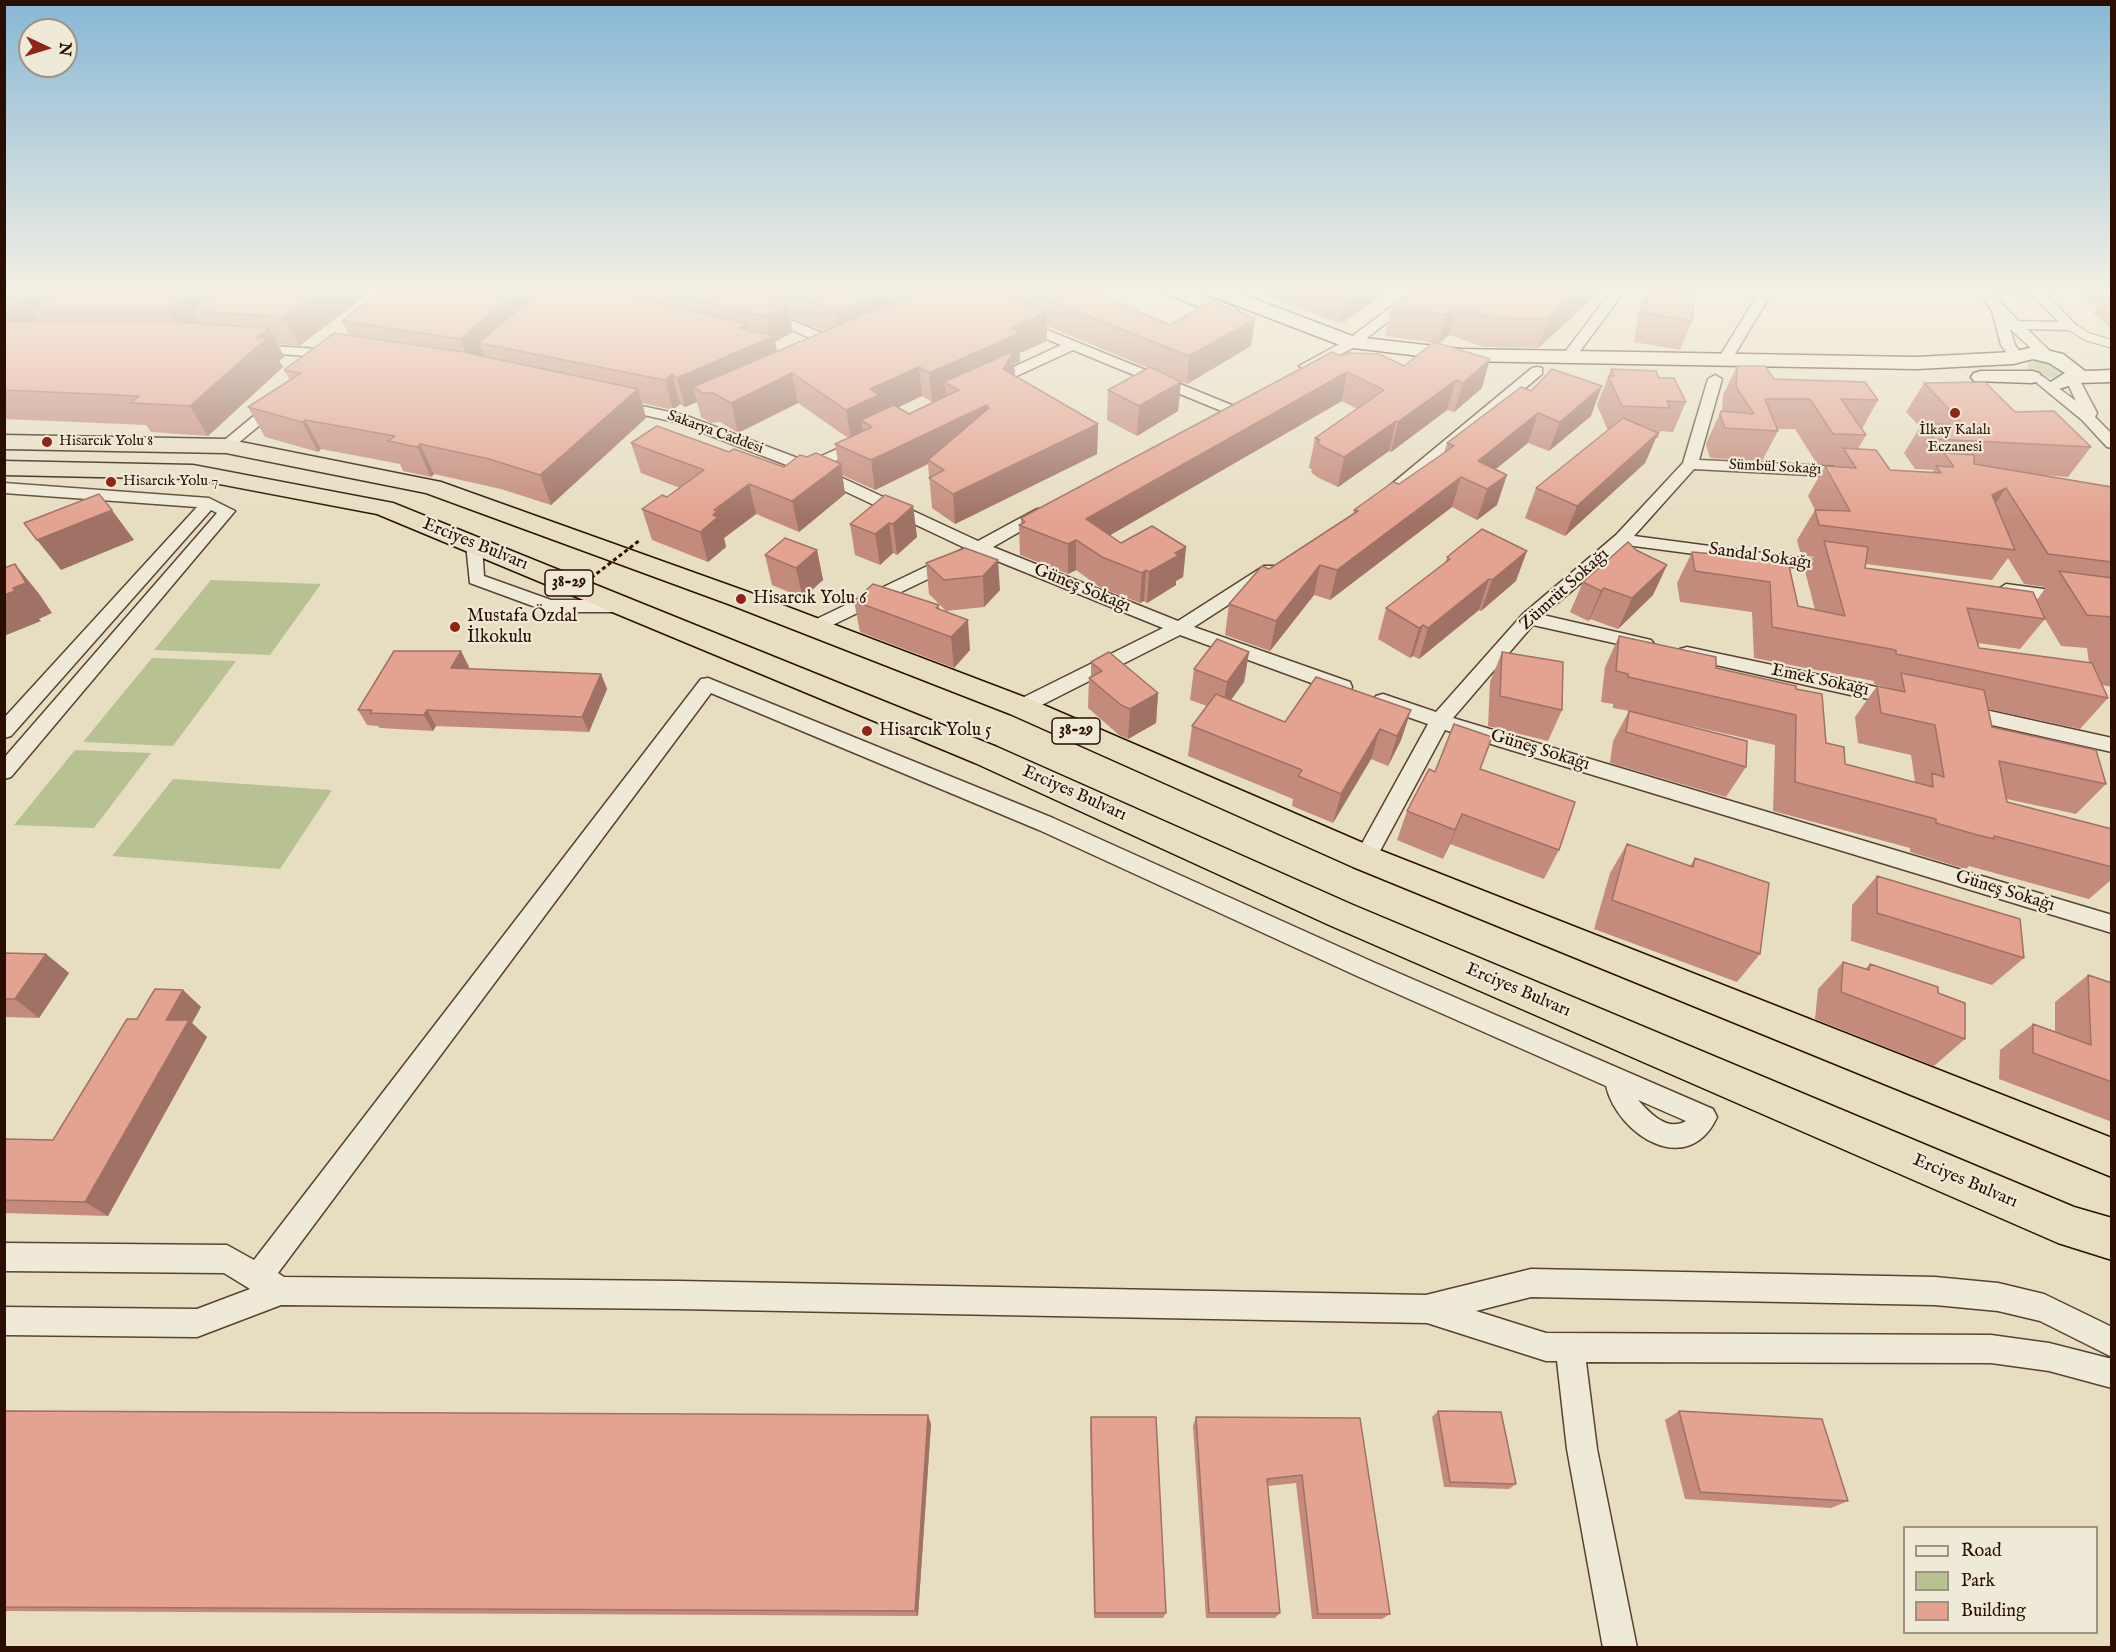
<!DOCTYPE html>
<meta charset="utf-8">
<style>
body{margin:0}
#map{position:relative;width:2116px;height:1652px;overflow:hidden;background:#e7dec2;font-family:"IM FELL English",serif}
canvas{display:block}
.frame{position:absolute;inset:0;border:6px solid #2a0e01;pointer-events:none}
.legend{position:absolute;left:1903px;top:1526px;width:195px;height:108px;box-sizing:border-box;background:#efead7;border:2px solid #a09281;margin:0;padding:8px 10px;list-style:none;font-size:18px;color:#2a0e01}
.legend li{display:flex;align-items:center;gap:12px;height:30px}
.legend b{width:30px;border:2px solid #a09281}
.north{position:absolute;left:18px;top:18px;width:60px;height:60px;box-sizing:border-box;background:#efead7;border:2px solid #a09281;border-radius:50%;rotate:94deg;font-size:16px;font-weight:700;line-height:24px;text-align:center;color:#2a0e01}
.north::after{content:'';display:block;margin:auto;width:21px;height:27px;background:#8f2418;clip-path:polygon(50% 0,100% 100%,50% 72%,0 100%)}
</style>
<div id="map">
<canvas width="2116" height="1652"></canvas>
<div class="frame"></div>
<ul class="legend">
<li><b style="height:8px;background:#efead7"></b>Road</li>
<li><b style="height:16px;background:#b7c192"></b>Park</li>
<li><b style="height:16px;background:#e4a290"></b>Building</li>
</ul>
<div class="north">N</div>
</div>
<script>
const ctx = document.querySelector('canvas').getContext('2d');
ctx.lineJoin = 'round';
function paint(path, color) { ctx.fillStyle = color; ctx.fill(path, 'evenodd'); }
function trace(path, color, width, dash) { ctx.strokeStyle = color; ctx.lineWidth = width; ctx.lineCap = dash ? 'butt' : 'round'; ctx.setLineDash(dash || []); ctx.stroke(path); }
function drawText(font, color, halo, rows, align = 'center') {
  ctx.font = font + ' "IM FELL English",serif'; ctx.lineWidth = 4.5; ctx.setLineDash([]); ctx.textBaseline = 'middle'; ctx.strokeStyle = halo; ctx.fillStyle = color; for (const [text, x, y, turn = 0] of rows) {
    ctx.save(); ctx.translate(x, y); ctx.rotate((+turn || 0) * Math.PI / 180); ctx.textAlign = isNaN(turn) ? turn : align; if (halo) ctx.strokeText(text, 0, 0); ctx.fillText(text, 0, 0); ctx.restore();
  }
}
const green = new Path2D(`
 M2042,361l24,12c-12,9 -28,5 -39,-5l2,-6z
 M211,580l110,4 -51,71 -116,-5z
 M152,658l84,3 -63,85 -90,-4z
 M75,750l76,3 -57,75 -80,-3z
 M173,779l159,11 -52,79 -168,-13z`);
const lane = new Path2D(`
 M2037,291l62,-2
 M2070,326l18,11 24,7`);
const street = new Path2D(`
 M1415,289h14l-72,57 -46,23 -5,1 -7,-4 48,-26z
 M1613,289h13l-54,73h-10v-6z
 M1684,289h21v1l-6,4z
 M1761,289h13l-45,75h-10l-2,-3z
 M1976,289h66l35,37 -7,4 -43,-1 28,27 -7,4 -5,-1 -33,-30 5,16 8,11 -2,3h-10l-10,-14 -9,-34zM1993,294l40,1 26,27 -41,-1z
 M765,309l80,34 2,3 -2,3h-10l-75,-33v-6z
 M1020,319l214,87 2,3 -2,3h-10l-151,-62 -80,37h-10l-2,-3 2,-3 78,-36 -46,-19 -2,-3z
 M254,345l83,5 7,4 -7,4 -88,-6 -2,-3z
 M1537,367l5,1v6l-142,119h-12l-2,-3 2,-3 144,-119z
 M1715,375l7,4 -23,81 150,7 8,5 -8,5 -155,-8 -60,67 205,27 9,5 -3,4 -6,1 -213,-28 -83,70 108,25 3,4 -3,4 -6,2 -112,-25 -80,93 659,197v18l-667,-203 -72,134 -8,2 -8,-2 -3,-6 74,-134 -52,-18 -3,-5 3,-5 7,-2 53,18 87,-98 93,-79 67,-72 25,-84z
 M2042,376l34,25 -10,-21 7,-4 5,1 19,36 -2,4 17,17v14l-5,-1 -25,-27 -45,-37 -2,-3z
 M279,398l5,1 2,3 -2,3 -53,44h-10l-3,-3 3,-3 53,-44z
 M618,401l66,14 124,47 49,-22h10l3,3 -3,3 -46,22 157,73 59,-32h12l2,3 -2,3 -56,32 185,74 86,-55h12l3,4 -3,4 -82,53 156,55 2,5 -2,5h-14l-156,-57 -152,77h-14l-3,-5 3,-5 149,-74 -183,-74 -162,78h-12l-3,-4 3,-4 159,-76 -163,-77 -127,-49 -62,-14 -2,-3z
 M4,483l205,15 26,13 -224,266 -7,2v-21l213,-245 -6,-3 -200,226 -7,2v-20l193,-211 -193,-14z
 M474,539l8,5 2,32 67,24h73l9,6 -9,6h-75l-79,-29 -4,-39z
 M2006,584l106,14v12l-112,-16 -3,-4z
 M1687,647l213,45 7,2 3,5 -3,5 -7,2 -220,-49 -2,-4 2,-4z
 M708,678l345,140 320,144 340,147 4,8c-28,62 -99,19 -111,-31l-249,-110 -318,-146 -328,-137 -433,580 6,4 394,4 748,14 105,-26 404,8 63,6 46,11 68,33v30l-72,-36 -42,-10 -63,-6 -404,-8 -55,14 70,22 445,2 58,8 63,16v29l-63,-17 -58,-8 -405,-1 11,87 40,199h-34l-36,-199 -10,-88h-11l-119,-38 -749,-14 -397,-4 -84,32 -193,-2v-28l193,2 53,-20 -26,-16 -220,-2v-28l223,2 27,15 447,-581zM1638,1100l48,21c-19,11 -36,-8 -48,-21z
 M1963,705l149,33v14l-156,-35 -3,-5 3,-5z`);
const secondary = new Path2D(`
 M1162,289h26l48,19 3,4 -3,4h-14l-58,-23z
 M1202,289h26l127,48 106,12 455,8 97,-5 20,-5 30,7 22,17 27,-1v12l-34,1 -19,6 -7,-2 -3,-4 16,-10 -16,-10 -16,-4 -20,5 -97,5 -455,-8 -116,-14 -141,-54z
 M1981,371h51l7,2 3,4 -3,4 -7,2 -58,-2 -3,-4 3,-4z`);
const highway = new Path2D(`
 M4,435l222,4 215,43 310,111 281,107 345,149 735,289v39l-759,-310 -343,-153 -279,-109 -305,-112 -200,-40 -222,-4z
 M4,461l189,4 200,38 604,244 356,158 721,302 38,11v42l-54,-17 -729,-318 -354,-162 -598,-249 -184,-35 -189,-4z`);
const pathBridge = new Path2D(`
 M569,595l71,-55`);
const wall = new Path2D(`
 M4,289h371l-76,57 -21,-2 6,13 -5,4 4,6 -75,69 -57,-4 -5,-7 -142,-6z
 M578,289h508l84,36 81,21 -64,38 -11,-4 5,2 -3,29 -41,25 -30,-16 1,-30 40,-22 -101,-42v15l-27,12v9l-6,2 1,12 83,48 -1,30 -142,70 -23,-16 -4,-44 -53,26 -33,-15 3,19 -46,38 -43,-18 -32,24 2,9 -18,15 -56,-22 -10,-31 25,-12 13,-9 -39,-15 -10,-30 98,9 55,15 23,-10 31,6 -3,-19 13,-6 -50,-35 -60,30 -18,-11 -9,1 -10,-6 -4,-15 -12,5 -5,-3 -7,6 -31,-7 4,15 -95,87 -50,-16 -67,-15 -3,3 -28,-6 -3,-7 -79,-15 -3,3 -53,-15 -17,-30 42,-27 -6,-10 65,-35 -7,-14 235,-30zM790,317l34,15 -47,19 -2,-9 18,-10zM922,396l10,6 14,-6 -37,18 -11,-7z
 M1248,289h142l-49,35z
 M1647,289h48l-3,32 -12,29 -46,-8 5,-34z
 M2087,289h25v40l-19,-16 4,-7 -14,-10z
 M1600,292l-62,56 -54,-1 -35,-12 -10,9 43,44 -28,24 -7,-2 -56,42 -2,-1 -51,36 -21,-10 -6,-5 1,-3 -3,-1 6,-30 42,-29 -15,-8 -232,134 11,8 65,4 -3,30 -7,4v4l-29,18 -3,-2 -4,2 -39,-15 -25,-18 -8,4 -48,-19 -1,-30 2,-1v-6l320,-162 63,10 29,-23 -48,-7 7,-29z
 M1737,366l37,13 104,21 -16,29 4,6 -8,14 32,21 42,2 2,-2 -19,-1 -11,-16 16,-26 -14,-15 18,-29 91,29 76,35 -23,30 -24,-2 68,12v200l-10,-2 6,13 -28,31 -92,-20 4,18 114,57 -30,30 -69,-15v3l105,27v50l-23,20 -120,-33 -3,3 -20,-6 -36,-11v-4l-137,-37 2,-66 -118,-27 89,49 -20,30 -116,-34 3,-22 16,-30 -16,-3v-4l-12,-2 4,-35 14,-31 97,32 80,21 30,54 19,21 70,18 -4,-27 -53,-12 -3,-26 22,-31 12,3 1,-1 -16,-4v-3l-120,-23 -2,-46 -72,-10 -3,-19 15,-31 59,5 47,49 17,4 -10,-39 9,-14 -13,-2 -4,-15 18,-30 -7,-14 17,-30h8l1,-1 -17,-1 -22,-35h-18l1,2 -16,30 -52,-3 -4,-13 1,-4 14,-30h1l1,-16zM2008,558l16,26 22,3 -9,13 -172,-32 1,-4 126,16zM2045,619l16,27 26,2 2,15 -110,-15 -1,-5 42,6z
 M1611,369l48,9 27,24 -13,30 -13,-1 -2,7h-2l-11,25 -80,73 -40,-18 11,-30 72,-57 -11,-26z
 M1521,387l70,29 -42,35 -21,-8 -32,26 1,36 -20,15 -25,-13 -122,93 -16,-5 -44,56 -45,-16 4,-31 124,-90 1,-4 45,-26 45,-31 3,-10z
 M913,506l4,31 -20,18 -4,-2 -13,12 -25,-10 -5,-31z
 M965,548l35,42 -16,17 -38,4 -17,-17 -3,-31z
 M817,550l6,30 -20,18 -31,-13 -7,-30z
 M1636,550l31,15 -14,30 -35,34 -28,-10 -2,2 -18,-9 13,-30z
 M1447,557l69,24 -35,30 -2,-1 -60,49 -6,-3 -3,2 -32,-19 8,-31 59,-45z
 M854,601l85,4v4l31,41 -16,18 -94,-36z
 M461,651l8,16 -1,2 133,5 6,15 -18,43 -153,-6 -3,5 -53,-3 -2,-2 -11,-1 -9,-15z
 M1249,652l-5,30 -13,18 54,22 126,-12 -10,30 -13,26 -17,-7 -38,64 -41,-17 1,-7 -105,-43 4,-30 15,-20 -17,-6 4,-31z
 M1502,652l60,58 -14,31 -60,-15 2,-44z
 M1091,662l67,31 -2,30 -28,16 -9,-4 -31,-27 1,-30 2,-1z
 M1480,769l79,81 -15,29 -94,-35 -7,15 -46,-19 10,-29 28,-39z
 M1627,844l63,22 5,-8 65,96 -23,28 -143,-53 16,-56z
 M1877,876l147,82 -32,27 -141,-44 1,-36z
 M4,953l42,1 23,19 -30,45 -35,-1z
 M1843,962l22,7 5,-5 68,29 27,46 -31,27 -119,-47 3,-30z
 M2088,975l24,8v139l-113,-43 1,-29 33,-26 22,7v-29z
 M183,990l18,17 -9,16 15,14 -99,179 -104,-3v-74l49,1 84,-121z
 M4,1411l924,4 3,9 -13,192 -914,-5z
 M1438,1411l78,73 -7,5 -65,-2 -12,-70z
 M1679,1411l169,90 -17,7 -146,-9 -20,-79z
 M1091,1417l75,196 -3,5h-69l-4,-193z
 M1196,1417l164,1 30,196 -8,5h-70l-16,-136 -28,3 12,127 -5,5h-69l-13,-192z`);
const shadedWall = new Path2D(`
 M40,289h67l-77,21 12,17 -20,12 -18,-26v-4z
 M198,289h57l-64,22 9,16 -17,12 -17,-29z
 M323,289h52l-76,57 -15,-29z
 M519,289h35l-75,54 6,13 -14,12 -11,-29z
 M892,289h54l-106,50 -4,-27z
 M1355,289h35l-49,35 6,-29z
 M1581,289h20l-1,3 -62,56 10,-29z
 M788,306l5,26 -18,10 5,23 -67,28 -20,-6 4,15 -12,5 -8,-29 62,-50 9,-4 4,22 18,-8 -4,-21z
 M1456,306l-7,29 -11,9 8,-29z
 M1047,312v29l-27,12v9l-6,2 1,16 -71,2 2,14 -14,6 -3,-29 82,-45z
 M1255,319l-4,27 -64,38 2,-28z
 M269,328l15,29 -5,4 4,6 -75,69 -18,-30 66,-68z
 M1490,359l-8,29 -28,24 9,-29z
 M919,367l3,29 -40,19 -10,12 -11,-7 2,14 -12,5 -5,-29 24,-21z
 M1347,372l-5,29 -254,147 -2,-29z
 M792,373l6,30 -60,30 -7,-30z
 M672,374l8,30 -7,6 -8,-30z
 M1456,380l-9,30 -56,42 7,-30z
 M1181,382l-3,29 -41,25 2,-30z
 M1602,386l-11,30 -42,35 11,-29z
 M638,389l8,29 -95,87 -11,-30z
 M987,405l1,29 -60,26v4l-53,26 -4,-30z
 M1538,413l-10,30 -51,41 1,-23z
 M305,420l16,29 -3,3 -16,-30z
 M1396,421l-7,30 -51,36 6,-30z
 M1098,424l-1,30 -142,70 -2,-30z
 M1658,433l-13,30 -80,73 12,-30z
 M420,444l14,30 -3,3 -14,-30z
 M841,464l4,30 -46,38 -7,-31z
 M1507,475l-10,30 -20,15 10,-31z
 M1461,477l-9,30 -122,93 7,-30z
 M749,484l7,30 -32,24 2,9 -18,15 -8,-30 13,-17 1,-5z
 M2006,488l-21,31 7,-24z
 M913,506l4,31 -20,18 -4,-31z
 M112,510l22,30 -73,30 -24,-30z
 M889,523l4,30 -13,12 -5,-31z
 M1076,540v30l-8,4v-30z
 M1186,547l-3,30 -7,4v4l-29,18 2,-31 26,-19z
 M817,550l6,30 -20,18 -7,-30z
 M1527,551l-11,30 -35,30 11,-31z
 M998,560l2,30 -16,17 -1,-31z
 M15,564l25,31 12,18 -13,6 2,2 -37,15v-41l9,-7z
 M1320,565l-6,30 -44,56 6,-30z
 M1667,565l-14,30 -35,34 14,-31z
 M1146,570l-2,31 -4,2 2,-30z
 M1489,579l-10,31 -60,49 9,-31z
 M1604,588l-14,31 -2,2 13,-30z
 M968,620l2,30 -16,18 -3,-31z
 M1423,625l-10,31 -3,2 9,-30z
 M461,651l8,16 -9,17 -9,-16z
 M1249,652l-5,30 -22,30 5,-30z
 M601,674l6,15 -18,43 -7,-15z
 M1158,693l-2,30 -28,16 2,-30z
 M427,710l9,16 -3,5 -9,-16z
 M1411,710l-10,30 -13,26 9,-30z
 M1380,729l-9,30 -38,64 8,-29z
 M1462,814l-12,30 -7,15 12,-29z
 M46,954l23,19 -30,45 -24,-19z
 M183,990l18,17 -9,16 15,14 -99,179 -23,-14 81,-182z
 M928,1415l3,9 -13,192 -3,-5z`);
const building = new Path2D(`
 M4,289h36l-36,20z
 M66,289h132l-32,21h-136z
 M223,289h100l-39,28 -93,-6z
 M382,289h137l-59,50 -118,-18z
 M542,289h28l7,2 1,-2h27l143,35 -9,4 35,8 -97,42 -5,-4 -7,6 -186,-37z
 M653,289h98l37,17 -22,11z
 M783,289h109l-56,23z
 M924,289h66l57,23 -36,16 9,5 -91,40 -10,-6 -49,22 9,6 -33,15 -54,-37 -61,30 -18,-10h-10l-10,-6z
 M1020,289h66l84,36 42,-24 43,18 -66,37z
 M1330,289h25l-8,6z
 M1414,289h167l-33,30 -56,-1 -36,-12 -10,9 -54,-8z
 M1649,289h46l-3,32 -47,-8z
 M4,322h166l99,6 -13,10h11l-77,68 -59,-3 8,-7 -135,-6z
 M334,333l129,19 175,37 -98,86 -51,-16 -69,-15 -3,3 -29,-6 7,-5 -90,-16 -3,2 -54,-15 53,-34 -17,-3z
 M1434,342l56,17 -27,24 -7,-3 -58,42 -2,-1 -52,36 -21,-10 -6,-5 3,-2 -5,-2 69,-48 -37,-18 -261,147 35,24 31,-17 34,21 -11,6 4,2 -30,17 -3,-2 -4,3 -40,-16 -26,-17 -8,4 -49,-19 6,-3 -4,-4 311,-166 9,4 6,-3 32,1 25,12z
 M1014,351l-11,18 95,55 -145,70 -24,-16 15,-8 -16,-10 61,-52 -2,-3 -116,55 -36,-16 37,-17 -11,-7 33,-15 15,9 50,-24 -15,-8z
 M1737,366h28l9,13 91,3 13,18 -37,-1 25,36 -33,-1 -23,-35h-45l13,32 -53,-3 -5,-13 1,-4 33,3 -18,-27z
 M1150,367l31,15 -42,24 -31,-16z
 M1552,369l50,17 -42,36 -22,-9 -60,48 29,14 -20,14 -26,-12 -124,93 -17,-5 -44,56 -47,-17 33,-38 7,3 89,-58 -4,-1 39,-28 6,2 55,-38 -7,-3 74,-56 10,4z
 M1611,369l45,2 3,7h15l12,24 -19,-1 3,7 -48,-2 -14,-30h6z
 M1985,382l30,30 39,-1 37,36 -157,-8 -12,-16 42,2 -40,-42z
 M1623,418l35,15 -81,73 -41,-18z
 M657,426l72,26 5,-3 50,18 16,-12 7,2 9,-4 25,11 -49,37 -43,-17 -35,26 3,1 -4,4 5,2 -18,15 -58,-23 20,-14 5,2 37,-27 -73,-27z
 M1843,448l33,2 14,20 51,3 -5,-7 18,1 -10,-14 30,2v9l138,23v75l-64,-8 -42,-66 -14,7 23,55 -196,-25 -4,-15 35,1 -25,-45 31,2z
 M99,494l13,16 -75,30 -13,-17z
 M885,495l28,11 -20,18 -4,-1 -14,11 -25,-10z
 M1482,529l45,22 -35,29 -3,-1 -61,49 -5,-3 -4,3 -33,-20 64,-49 -3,-2z
 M785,538l32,12 -21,18 -31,-13z
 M1824,541l44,6 -3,21 168,24 12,27 -78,-11 12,40 113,15 16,35 -212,-44v-4l-124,-23 -2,-45 -75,-11 -3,-19 59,5 38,9 9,40 47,10z
 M1628,542l8,8 31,15 -35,33 -28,-10 -3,3 -18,-9z
 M965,548l33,12 -15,16 -39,4 -18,-17z
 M15,564l11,19 -13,5 2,3 -11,4v-27z
 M2059,571l53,7v39l-25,-2z
 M873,584l66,21 -3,3 32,12 -17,17 -97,-36z
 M1619,636l97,21v11l80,18v3l26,5 4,49 18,4 1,17 88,23 -1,-14 12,4 -9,-52 -54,-12 -4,-27 28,6 -4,-19 83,17 8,37 104,23 10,34 -107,-23 8,41 105,27v38l-118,-31v3l-20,-5 -38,-11v-4l-141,-37 1,-67 -168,-38v-3l-12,-3z
 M1217,639l32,13 -22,30 -33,-13z
 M394,651h67l-10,17 150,6 -19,43 -155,-7 -3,5 -54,-2 2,-3h-14z
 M1109,652l49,41 -28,16 -9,-4 -32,-27 13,-7 -11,-9z
 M1502,652l61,10 -1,48 -62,-14z
 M1316,677l95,33 -14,26 -17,-7 -39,65 -43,-18 4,-6 -110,-44 24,-32 69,28z
 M1629,711l118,30 -1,26 -120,-35z
 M1454,724l38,13 -12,32 95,33 -16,48 -97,-36 -7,16 -48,-19 22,-42 6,3z
 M1627,844l66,23 2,-9 74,25 -9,71 -148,-54z
 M1877,876l143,43 4,39 -147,-45z
 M4,953l42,1 -31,45h-11z
 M1843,962l26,8 1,-6 68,23v6l27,10v36l-124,-47z
 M2088,975l24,8v99l-79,-29v-29l58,21z
 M155,989l28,1 -17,30h23l-104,182 -81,-2v-61l49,1 74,-121h10z
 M4,1411l924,4 -13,196 -911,-4z
 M1438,1411l63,1 15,72 -66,-2z
 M1679,1411l143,8 26,82 -148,-9z
 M1091,1417h65l10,196h-71z
 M1196,1417l164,1 30,196h-72l-16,-139 -35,4 13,134h-71z`);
const markers = [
 [1955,413,6,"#8f2418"],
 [47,442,6,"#8f2418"],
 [111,482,6,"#8f2418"],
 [741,599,6,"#8f2418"],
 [455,627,6,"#8f2418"],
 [867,731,6,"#8f2418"]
];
const farPoinames = [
 ["İlkay Kalalı",1955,431,"center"],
 ["Eczanesi",1955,448,"center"],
 ["Hisarcık Yolu 8",59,442],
 ["Hisarcık Yolu 7",123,482]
];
const farStreetnames = [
 ["Sakarya Caddesi",715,433,20],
 ["Sümbül Sokağı",1775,468,3]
];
const shields = [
 [569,583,48],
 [1076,731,48]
];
const shieldNames = [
 ["38-29",569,583],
 ["38-29",1076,731]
];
const streetNames = [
 ["Erciyes Bulvarı",475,545,22],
 ["Sandal Sokağı",1760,557,8],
 ["Güneş Sokağı",1082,589,22],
 ["Zümrüt Sokağı",1565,590,-42],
 ["Emek Sokağı",1820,681,12],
 ["Güneş Sokağı",1540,751,17],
 ["Erciyes Bulvarı",1074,794,24],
 ["Güneş Sokağı",2005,892,17],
 ["Erciyes Bulvarı",1518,991,23],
 ["Erciyes Bulvarı",1965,1182,23]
];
const poiNames = [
 ["Hisarcık Yolu 6",753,599],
 ["Mustafa Özdal",467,617],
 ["İlkokulu",467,638],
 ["Hisarcık Yolu 5",879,731]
];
paint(green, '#b7c192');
trace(lane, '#594231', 10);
trace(street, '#594231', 3);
trace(secondary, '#2a0e01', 3);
trace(highway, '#2a0e01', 3);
trace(lane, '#efead7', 8);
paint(street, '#efead7');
paint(secondary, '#efead7');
paint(highway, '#e7dec2');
trace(pathBridge, '#2a0e01', 3, [4, 3]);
paint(wall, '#c48b7c');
paint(shadedWall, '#a07165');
paint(building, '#e4a290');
trace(building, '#a07165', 1.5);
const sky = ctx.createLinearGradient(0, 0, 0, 520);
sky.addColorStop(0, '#87b7d5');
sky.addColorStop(0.56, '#f4f0e4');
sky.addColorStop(1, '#f4f0e400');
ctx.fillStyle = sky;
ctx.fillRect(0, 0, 2116, 520);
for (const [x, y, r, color] of markers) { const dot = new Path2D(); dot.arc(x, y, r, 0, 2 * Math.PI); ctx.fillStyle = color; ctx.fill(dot); trace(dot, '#efead7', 2); }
drawText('15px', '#2a0e01', '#efead7', farPoinames, 'left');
drawText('15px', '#2a0e01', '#efead7', farStreetnames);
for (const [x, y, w] of shields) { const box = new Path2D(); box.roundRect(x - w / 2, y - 13, w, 26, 4.5); ctx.fillStyle = '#efead7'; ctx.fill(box); trace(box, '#2a0e01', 1.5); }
drawText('bold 16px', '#2a0e01', null, shieldNames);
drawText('18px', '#2a0e01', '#efead7', streetNames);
drawText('18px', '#2a0e01', '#efead7', poiNames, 'left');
</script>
